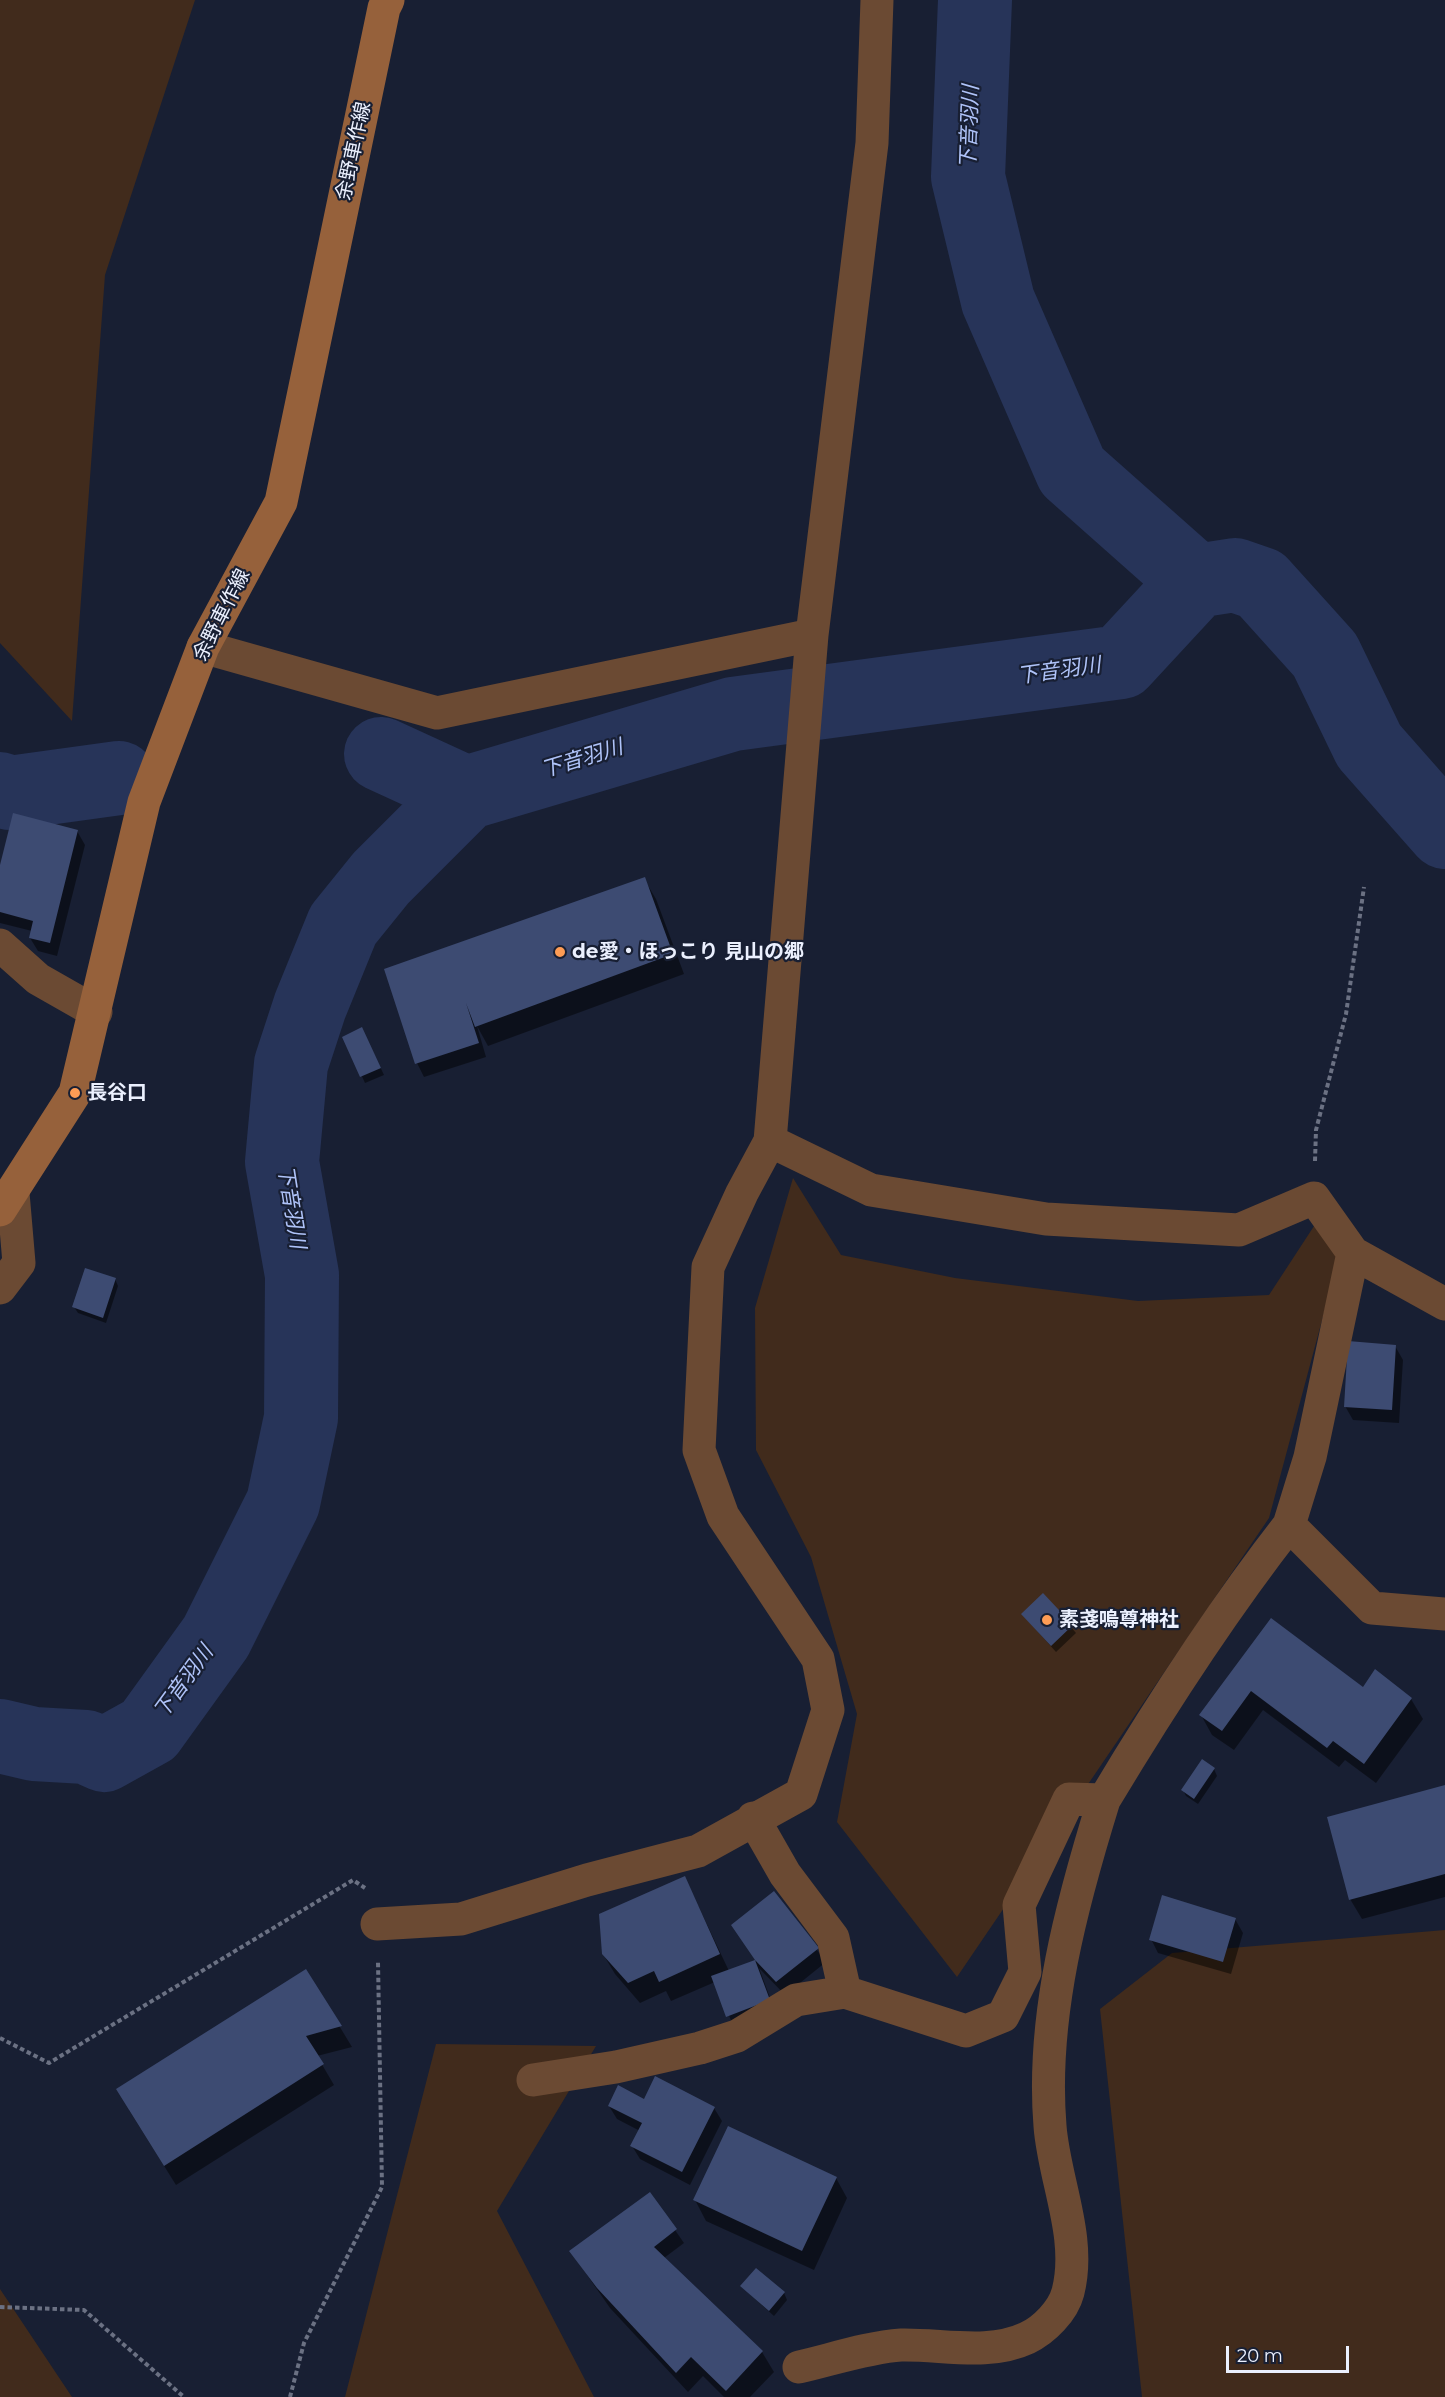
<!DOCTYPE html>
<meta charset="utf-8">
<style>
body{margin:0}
#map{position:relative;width:1445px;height:2397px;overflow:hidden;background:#181f33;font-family:Montserrat,sans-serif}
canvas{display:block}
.scale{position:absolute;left:1226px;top:2346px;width:123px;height:27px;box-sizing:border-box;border:3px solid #ebf0fe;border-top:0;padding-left:8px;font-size:18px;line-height:21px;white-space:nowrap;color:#ebf0fe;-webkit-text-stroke:4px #181f33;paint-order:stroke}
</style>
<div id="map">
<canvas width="1445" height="2397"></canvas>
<div class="scale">20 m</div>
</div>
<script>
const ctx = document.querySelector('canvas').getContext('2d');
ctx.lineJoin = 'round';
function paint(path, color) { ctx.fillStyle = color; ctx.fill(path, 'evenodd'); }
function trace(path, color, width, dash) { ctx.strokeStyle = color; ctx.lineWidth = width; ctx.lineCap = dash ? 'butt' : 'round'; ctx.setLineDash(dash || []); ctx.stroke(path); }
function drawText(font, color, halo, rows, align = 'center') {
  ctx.font = font + ' Montserrat,"Noto Sans JP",sans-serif'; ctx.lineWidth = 4.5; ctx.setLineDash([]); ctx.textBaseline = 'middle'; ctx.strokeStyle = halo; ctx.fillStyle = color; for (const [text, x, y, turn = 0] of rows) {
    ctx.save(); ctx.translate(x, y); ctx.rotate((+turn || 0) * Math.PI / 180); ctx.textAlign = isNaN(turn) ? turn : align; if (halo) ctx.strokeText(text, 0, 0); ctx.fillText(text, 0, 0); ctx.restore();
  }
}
const green = new Path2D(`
 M0,0h195l-90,275 -33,446 -72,-78z
 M793,1178l48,77 114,23 183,23 131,-6 47,-72 24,30 -71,265 -312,459 -120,-155 20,-108 -46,-157 -55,-107 -1,-142z
 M1445,1930v467h-303l-42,-388 72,-56z
 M436,2044l160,2 -99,165 97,186h-249z
 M0,2289l72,108h-72z`);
const shadow = new Path2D(`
 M77,831l8,14 -28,111 -19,-5 -8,-13 2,-7 -32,-8v-52z
 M644,879l12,20 28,75 -196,72 -11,-20 9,31 -62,20 -7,-14 -31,-93z
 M365,1035l19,40 -19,8 -21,-46z
 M115,1279l3,7 -12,37 -28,-10 -4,-6z
 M1395,1346l8,14 -4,63 -46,-3 -8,-14z
 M1043,1595l33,38 -20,19 -34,-38z
 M1272,1620l91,69 12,-18 36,28 12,20 -47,64 -31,-23 -6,7 -76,-57 -29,40 -22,-15 -11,-20z
 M1214,1769l3,7 -19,28 -12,-8 -3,-6z
 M1445,1786v111l-83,22 -12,-20z
 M685,1878l44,93 27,-10 -15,-23 33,-45 52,69 -41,33 -26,-27 17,46 -41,16 -20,-48 -44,19 -5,-10 -26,12 -25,-29 -12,-20z
 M1235,1919l8,14 -12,41 -73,-21 -7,-14z
 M306,1971l46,76 -35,9 17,29 -158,100 -47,-75z
 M609,2106l105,2 8,13 -32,64 -50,-26 -8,-13 8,-15 -23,-12z
 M836,2178l11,20 -33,72 -108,-49 -11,-21z
 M650,2194l34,49 -20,15 98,94 12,20 -24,25h-26l-21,-21 -15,16 -78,-84 -39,-56z
 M742,2287l42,6 3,7 -13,16z`);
const river = new Path2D(`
 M975,0l-7,177 30,124 74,170 124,110
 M1196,581l39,-6 26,9 64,71 44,91 76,86
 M381,754l85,39
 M0,789l10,4 109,-15
 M0,1736l34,8 52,3 18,8 45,-25 67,-93 67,-134 18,-85 1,-143 -20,-113 9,-98 19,-58 33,-81 38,-47 85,-85 267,-79 388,-52 75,-81`);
const building = new Path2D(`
 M13,813l65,17 -28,113 -21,-5 4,-17 -33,-9v-47z
 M645,877l28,77 -198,73 -9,-24 13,40 -64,21 -31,-95z
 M362,1027l19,41 -21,9 -18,-40z
 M85,1268l31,10 -13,40 -31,-11z
 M1348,1341l48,4 -4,65 -48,-3z
 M1043,1593l30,32 -22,21 -30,-32z
 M1271,1618l92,69 12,-18 37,29 -48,66 -31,-23 -6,7 -76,-57 -29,40 -23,-16z
 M1202,1759l13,9 -21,31 -13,-9z
 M1445,1785v89l-96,26 -22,-83z
 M685,1876l35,78 -61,28 -5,-11 -26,12 -26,-29 -3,-40z
 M774,1891l45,57 -43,34 -21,-22 -24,-35z
 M1162,1895l74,23 -13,44 -74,-22z
 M755,1960l15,40 -44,17 -15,-41z
 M306,1969l36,57 -36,10 18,28 -160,102 -48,-77z
 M655,2076l60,31 -33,65 -52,-26 12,-23 -34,-17 10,-21 26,14z
 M728,2126l109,51 -35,74 -109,-51z
 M650,2192l27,37 -23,18 109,104 -37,40 -35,-34 -15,16 -79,-85 -28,-37z
 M756,2268l29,24 -16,19 -29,-25z`);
const path = new Path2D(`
 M1315,1161l1,-31 30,-116 18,-127
 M0,2038l49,25 304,-183 12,8
 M0,2307l84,3 100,87
 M290,2397l14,-54 78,-156 -4,-225`);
const minor = new Path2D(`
 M203,647l234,66 375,-78
 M0,945l38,34 58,33
 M770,1141l101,49 175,29 193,11 75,-32 39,55 92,51
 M1353,1253l-43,204 -21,68 83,83 73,6
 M0,1288l19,-25 -6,-70
 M753,1818l32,56 48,64 12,54 121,39 37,-15 22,-44 -6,-67 50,-106 35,1c57,-95 117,-188 185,-275
 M377,1924l84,-5 126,-39 111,-29 103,-57 27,-84 -10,-51 -95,-143 -24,-66 9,-183 34,-74 28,-52 42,-506 60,-492 5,-143
 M533,2080l83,-13 84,-19 37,-12 59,-36 49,-8
 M799,2367c31,-7 70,-20 102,-22 41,-1 88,11 126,-7 17,-8 36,-27 41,-46 14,-55 -14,-112 -18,-166 -9,-110 22,-223 54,-326`);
const secondary = new Path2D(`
 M0,1210l75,-117 69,-291 59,-155 78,-145 103,-494 4,-8`);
const markers = [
 [560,952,6,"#fd9c55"],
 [75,1093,6,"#fd9c55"],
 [1047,1620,6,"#fd9c55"]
];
const streetNames = [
 ["余野車作線",354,151,-78],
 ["余野車作線",222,615,-63]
];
const poiNames = [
 ["de愛・ほっこり 見山の郷",572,952],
 ["長谷口",87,1093],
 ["素戔嗚尊神社",1059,1620]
];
const waterNames = [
 ["下音羽川",970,127,-88],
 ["下音羽川",1059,671,-8],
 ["下音羽川",582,759,-17],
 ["下音羽川",291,1207,81],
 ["下音羽川",184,1682,-54]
];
paint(green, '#412b1c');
paint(shadow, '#0007');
trace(river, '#273459', 74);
paint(building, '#3d4b72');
trace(path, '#6b7183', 4, [4.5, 3]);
trace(minor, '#6b4a33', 33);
trace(secondary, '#96613b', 33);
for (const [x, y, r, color] of markers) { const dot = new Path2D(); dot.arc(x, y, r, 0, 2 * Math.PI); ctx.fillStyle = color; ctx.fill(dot); trace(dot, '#181f33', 2); }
drawText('20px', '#ebf0fe', '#181f33', streetNames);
drawText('bold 20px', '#ebf0fe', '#181f33', poiNames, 'left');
drawText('italic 21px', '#afc3f9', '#181f33', waterNames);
</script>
